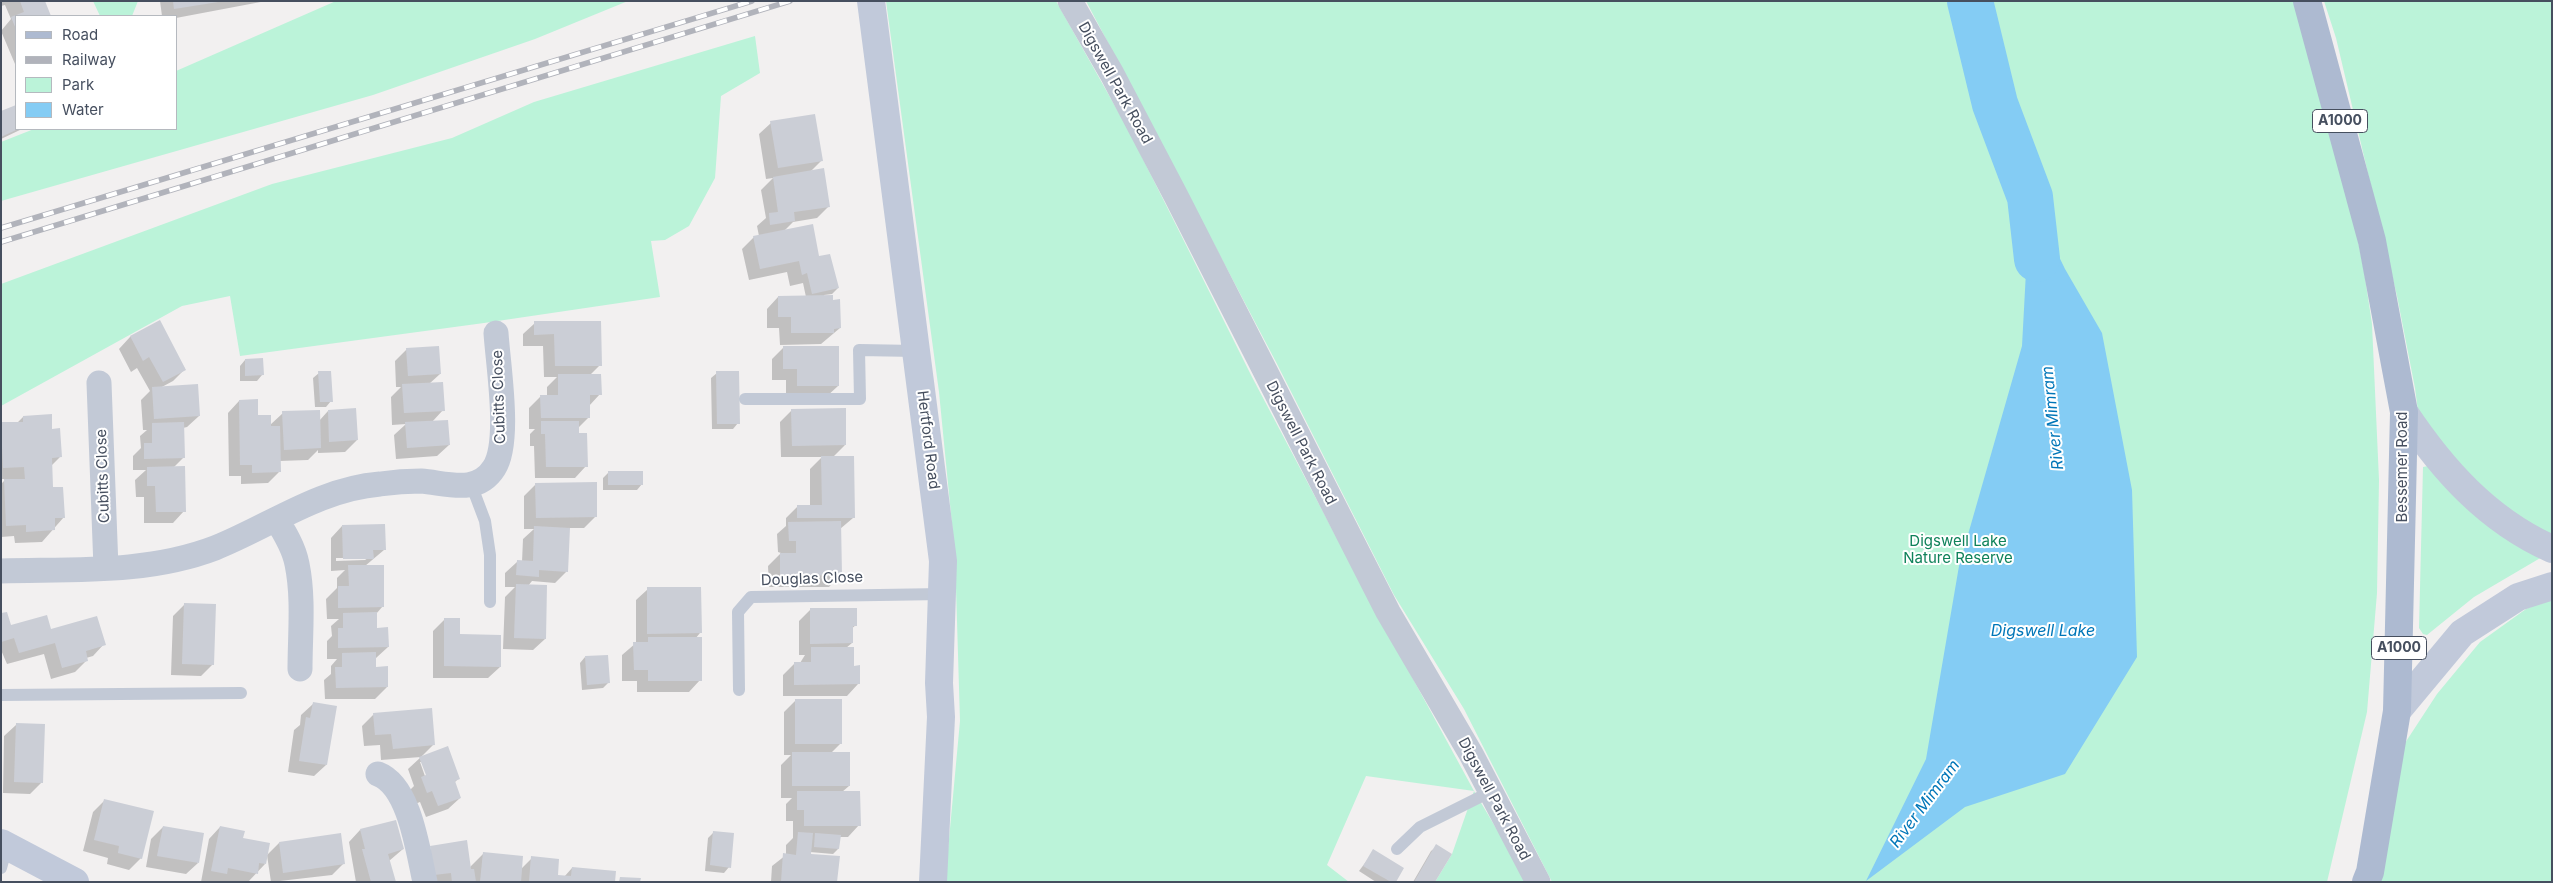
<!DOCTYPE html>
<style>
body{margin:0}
#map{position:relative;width:2553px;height:883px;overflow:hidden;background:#f2f0f0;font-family:Inter,sans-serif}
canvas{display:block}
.frame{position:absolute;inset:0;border:2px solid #464f5f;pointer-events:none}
.legend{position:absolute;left:15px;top:15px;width:162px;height:115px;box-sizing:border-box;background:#fff;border:1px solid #b5b9bf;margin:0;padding:6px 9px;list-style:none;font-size:15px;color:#464f5f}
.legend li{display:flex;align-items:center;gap:10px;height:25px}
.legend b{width:25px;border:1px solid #b5b9bf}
</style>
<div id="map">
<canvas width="2553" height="883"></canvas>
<div class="frame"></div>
<ul class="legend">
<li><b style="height:6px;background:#adbad1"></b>Road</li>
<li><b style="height:6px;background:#b1b3bb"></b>Railway</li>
<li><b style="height:14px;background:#bbf3d9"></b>Park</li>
<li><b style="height:14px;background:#84ccf4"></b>Water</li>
</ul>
</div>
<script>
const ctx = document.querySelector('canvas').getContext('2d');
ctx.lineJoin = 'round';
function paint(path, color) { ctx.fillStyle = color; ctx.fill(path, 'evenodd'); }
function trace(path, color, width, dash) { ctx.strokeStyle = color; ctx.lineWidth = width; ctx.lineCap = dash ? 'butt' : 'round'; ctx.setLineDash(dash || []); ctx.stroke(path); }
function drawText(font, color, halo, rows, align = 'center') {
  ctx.font = font + ' Inter,sans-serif'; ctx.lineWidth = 4; ctx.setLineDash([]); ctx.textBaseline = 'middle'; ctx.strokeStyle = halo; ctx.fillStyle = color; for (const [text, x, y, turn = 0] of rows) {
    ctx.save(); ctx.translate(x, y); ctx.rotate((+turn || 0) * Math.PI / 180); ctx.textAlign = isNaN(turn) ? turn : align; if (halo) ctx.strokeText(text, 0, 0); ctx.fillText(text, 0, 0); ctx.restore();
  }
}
const green = new Path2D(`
 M93,1h45l-6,15h-32z
 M336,1h292l-93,38 -162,56 -372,106v-59l33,-13h142v-58z
 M886,1h170l73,130 123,246 98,186 124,228 54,91h-93l17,-28 22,-63 -108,-15 -39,89 22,17h-404l15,-161 -5,-166 -16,-163z
 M1086,1h1208l19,53 24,82 27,135 8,53 7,156 -2,113 -10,119 -40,170h-775l-88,-173 -70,-114 -118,-233z
 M2324,1h228v537l-50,-30 -82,-81 -5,-39 -18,-92 -61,-258z
 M755,36l5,37 -39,23 -6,82 -26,48 -24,14 -14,1 9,56 -176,26 -244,33 -10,-60 -48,10 -181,100v-122l271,-100 180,-46 82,-36z
 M2428,466l114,91 -68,40 -47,38 -4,-1 -4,-6 4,-161z
 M2552,598v284h-192l45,-139 32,-49 43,-52 46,-33z`);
const water = new Path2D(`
 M2030,197l35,72 37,64 30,157 5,167 -72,117 -100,33 -99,74 60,-122 33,-193 63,-220z`);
const shadow = new Path2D(`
 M1,1h43l6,15h-34l-1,48 -14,-33 10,-12 -6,-14 -4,1z
 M160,1h106l-90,17v-2h-14z
 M16,106v23h6l-21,10v-27z
 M771,123l51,37 -12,12 19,34 -12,12 -24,4 -9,9 34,26 20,31 -6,6 -8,1 16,33 -19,16 -41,1 -1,-17h-12v-19l11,-12h28l-3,-14 -13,3 -3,-14 -38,8 -7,-31 12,-12 5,-1 -2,-10 9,-8 -5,-28 12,-12 -7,1 -7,-45z
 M159,322l26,47 -12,12 -13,7 39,28 -12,11 -4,1 1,29 -11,11 11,43 -11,12h-29v-26h-8l-1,-17 11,-10h-13v-14l8,-8 -1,-12 7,-6h-4l-2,-30 9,-9 -13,-23 -6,4 -12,-23 11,-12z
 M600,322v43l-10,10 10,19 -11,12v11l-11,11 8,38 -11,12h-40l-1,-32h-4v-12l5,-5h-6v-21l11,-11 7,-1v-9l10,-10h-13l-1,-31h-20v-12l12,-11z
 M783,348l55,38 -12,11h-40v-17h-14v-21z
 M407,349l33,25 -11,10 14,26 -11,12 17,23 -12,11 -41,3 -2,-24 12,-11 -14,1 -1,-28 10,-10h-5l-1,-26z
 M245,360l17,15 -5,6h-17v-15z
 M319,373l12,28 -5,6h-11l-2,-29z
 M717,373l21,50 -5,6h-21l-1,-51z
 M239,401l31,24 13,-12 36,8 9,-10 29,29 -12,12 -27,1v-3l-10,10 -29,1v11l-11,11 -27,1v-8h-12l-1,-63z
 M792,410l53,35 -12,12 20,61 -13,11v46l-11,12h-60l-1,-21 13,-13 -3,-1 -1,-18 9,-8v-8l12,-12h12v-37l12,-12h-41l-1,-35z
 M23,417l28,13 9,27 -9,9 1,22 12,29 -22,25 -27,1 -1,-7 -13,1v-53l5,-5h-5v-55l16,-1z
 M608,473l34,11 -5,6h-34v-12z
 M536,484l60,32 -12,12h-15l-2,43 -12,12 -23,-2 -4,5 17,53 -12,11 -30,-1 2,-52 10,-10h-10v-14l12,-11h5l1,-23 11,-10h-10v-33z
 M342,526l42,24 -19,16 18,40 -7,8v15l12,18 -12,11 -1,10 12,19 -12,12h-50l-1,-19 7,-6v-8l6,-7h-10v-18l5,-5 -1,-10 8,-7h-12l-1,-20 11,-11v-10l8,-8 -14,1v-33zM336,558h32l-3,2 -29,1z
 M648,589l52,44 -5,6 5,41 -11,12h-52v-11h-15v-26l14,-12v-43z
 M185,604l28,60 -12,12 -30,-1 2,-59z
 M811,609l45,16 -5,4 1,14 -6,5 12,36 -11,12h-64v-21l12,-12h5l5,-8h-6v-34z
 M1,614l9,13 40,3 54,14 -11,12 -7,2 1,2 -12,12 -24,7 -7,-25 -37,10 -6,-14z
 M445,619l14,16 41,32 -12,11h-55v-47z
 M585,657l23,26 -5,5 -21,2 -2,-27z
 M796,700l45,43 -10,10 18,33 -7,6 17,33 -11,12h-9l-1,12 -5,5 -23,-2 -1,3 27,27h-65l1,-16 14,-11v-10l7,-7v-17h-7v-17l6,-6h-11v-33l10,-10h-7v-43z
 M313,704l13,61 -12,11 -26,-4 6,-42 6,-5 1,-10z
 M374,714l59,31 -12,12 37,22 -4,4 6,15 -12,11 -22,8 -6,-15 -5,2 -5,-14 4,-4 -6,-17 13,-12 -40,3 -1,-15 -16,1 -2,-20zM420,762h2l7,19 -2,1z
 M16,725l26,57 -12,12 -27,-1 1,-57z
 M104,801l37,57 -12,12 -22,-6 1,-6 -25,-7 10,-39z
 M163,827l35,36 -12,11 -40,-7 5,-28z
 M220,827l22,12 23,25 -17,18h-47l8,-43z
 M360,830l43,19 -14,12 5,21h-38l-7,-40z
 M713,833l16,34 -5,6 -19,-2 3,-33z
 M340,834l4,29 -12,12 -61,7 -4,-27 12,-12z
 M1437,846l-4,36h-20l18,-31z
 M1374,851l20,31h-18l-17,-11z
 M483,854l38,15 11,-11 25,18 7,1 8,-9 41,14h-191l-3,-24 51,9z`);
const river = new Path2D(`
 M1970,1l25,103 35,93 7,62`);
const building = new Path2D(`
 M20,1h25l6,15h-35v13l-5,-12 13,-5z
 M173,1h45v1l-44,7z
 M16,105v25l-15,7v-26z
 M815,114l8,47 -45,7 -8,-47z
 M824,168l6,39 -36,5 1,9 -25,4 -1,-12 9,-1 -5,-35z
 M813,224l6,32 11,-2 9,34 -27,6 -5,-21 -5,2 -3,-14 -39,8 -7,-33z
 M833,295v5l7,-1 1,29 -7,1v4h-43v-16h-13v-21z
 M160,320l26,50 -23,12 -14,-25 -6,4 -13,-25z
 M534,321h67l1,45h-47l-1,-32 -20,1z
 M439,346l2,28 -33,2 -2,-28z
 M783,346h56v40h-42v-17h-14z
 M263,358l1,17 -19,1v-17z
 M318,371h13l2,31h-13z
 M716,371h23l1,53h-23z
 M558,374h43l1,21h-12v23h-49l-1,-23h18z
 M443,382l2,29 -41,2 -2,-29z
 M198,384l2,32 -46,3 -2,-32z
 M258,399v16h13v11h9l1,46 -29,1v-8h-12l-1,-65z
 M356,408l2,32 -29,2 -1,-32z
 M846,408v37l-54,1 -1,-37z
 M320,410l1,38 -37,2 -2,-39z
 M52,414v15l8,-1 2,29 -10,1 1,29h10l2,31h-10v12l-29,2v-7l-20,1 -2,-47h21l-1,-12 -21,1 -2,-46h22v-6z
 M448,420l2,25 -43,3 -2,-26z
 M541,421h38v12h8l1,34h-42l-1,-33h-4z
 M184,422l1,36 -41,1v-16h8v-20z
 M821,456h33l1,62h-58v-13h25z
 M185,466l1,46h-30l-1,-26h-8v-19z
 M608,471h35v14h-35z
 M597,482v35l-61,1 -1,-35z
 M841,521l1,54 -62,1v-23h16v-12h-7l-1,-19z
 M385,524l1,26h-13l1,9h-31l-1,-34z
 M534,526l36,2 -2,44 -29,-2v7l-23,-2 1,-15 16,1z
 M348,565h36v42l-46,1v-22h11z
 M516,584l31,1 -1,54 -32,-1z
 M647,587h54l1,46 -55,1z
 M184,603l32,1 -2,61 -32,-1z
 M810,608h47v18h-4v17l-43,1z
 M7,612l4,13 36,-10 4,14 46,-13 9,29 -20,6 2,10 -26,7 -7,-25 -36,10 -5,-15 -13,4v-29z
 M377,612v16l11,-1 1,20 -51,1v-20h5v-15z
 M444,618h16v16l41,1v32l-57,-1z
 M648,637h54v44h-54v-11h-14l-1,-28h15z
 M811,647h43v19l6,-1v19l-66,1v-23h17z
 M376,652v15l12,-1v21l-52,1 -1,-21h7v-14z
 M608,655l2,28 -23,2 -2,-29z
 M795,699h47v45h-47z
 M313,702l24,4 -10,59 -28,-4 7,-44 4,1z
 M432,708l3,37 -42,4 -2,-15 -16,1 -2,-22z
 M16,723l29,1 -2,59 -29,-1z
 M448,746l12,33 -5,2 6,17 -23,8 -6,-15 -5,2 -6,-16 5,-2 -7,-18z
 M792,752h58v34h-58z
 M797,791h63l1,35h-57v-16h-7z
 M104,799l50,12 -12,48 -24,-6 1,-7 -25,-6z
 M396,820l8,29 -16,5 8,28h-25l-9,-33h3l-5,-20z
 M163,826l41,7 -5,30 -42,-7z
 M220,826l25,5 -2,7 27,5 -4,21 -7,-1 -1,11 -30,-6 -1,6 -16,-3z
 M713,831l21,2 -3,35 -21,-3z
 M798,832l15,1 -2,21 29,2 -3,26h-56l2,-29 13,2z
 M341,833l4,31 -62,9 -4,-31z
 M815,833l26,2 -2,14 -25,-2z
 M467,840l4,29h3l2,13h-24l-1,-9 -17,2 -4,-29z
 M1436,844l16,10 -17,28h-21z
 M1373,849l31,19 -8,14h-5l-28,-16z
 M483,852l40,4 -2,26h-41z
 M531,856l28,3 -1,16 13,1 1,-9 44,4 -1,11h-86z
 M620,877l21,1 -1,4h-21z`);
const lane = new Path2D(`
 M745,399h115l-1,-49 57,1
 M471,484l14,37 5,34v47
 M739,690l-1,-78 13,-15 192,-3
 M1,695l240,-2
 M1397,849l23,-22 72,-36
 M1,868l6,-22`);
const street = new Path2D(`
 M1070,1l42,73 64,122 212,416 83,142 67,128
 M99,383l7,185
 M276,519c9,14 18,29 21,45 7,34 3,71 3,105
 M1,571c72,-2 146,3 214,-23 55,-22 104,-59 165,-64 14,-2 27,-3 41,-3 26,2 56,14 73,-13 17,-26 4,-103 2,-135
 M378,774c32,12 40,78 47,108`);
const secondary = new Path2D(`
 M871,1l72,560 -4,122 2,34 -8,165
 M2404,412c38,57 83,108 148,137
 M2397,711l65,-78 56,-36 34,-11
 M1,843l74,39`);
const primary = new Path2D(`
 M2307,1l65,240 32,171 -7,299 -27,161 -4,10`);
const rail = new Path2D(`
 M1,228l751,-227
 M1,242l789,-241`);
const shields = [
 [2340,121,55],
 [2399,648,55]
];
const shieldNames = [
 ["A1000",2340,121],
 ["A1000",2399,648]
];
const streetNames = [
 ["Digswell Park Road",1115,83,61],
 ["Cubitts Close",499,397,-92],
 ["Hertford Road",928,440,83],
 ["Digswell Park Road",1301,443,63],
 ["Bessemer Road",2402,467,-90],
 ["Cubitts Close",103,476,-92],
 ["Douglas Close",812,579,-2],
 ["Digswell Park Road",1494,799,62]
];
const parkNames = [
 ["Digswell Lake",1958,541],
 ["Nature Reserve",1958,558]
];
const waterNames = [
 ["River Mimram",2053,418,-96],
 ["Digswell Lake",2043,631],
 ["River Mimram",1925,804,-53]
];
paint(green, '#bbf3d9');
paint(water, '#84ccf4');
paint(shadow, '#0003');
trace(river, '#84ccf4', 46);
paint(building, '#cbced6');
trace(lane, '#c2c9d6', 12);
trace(street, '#c2c9d6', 25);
trace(secondary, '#c1c9da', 28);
trace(primary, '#adbad1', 28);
trace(rail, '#b1b3bb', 5.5);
trace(rail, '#fff', 4, [11]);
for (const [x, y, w] of shields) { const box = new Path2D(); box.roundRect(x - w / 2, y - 11.5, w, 23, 4); ctx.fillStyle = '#fff'; ctx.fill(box); trace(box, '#464f5f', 1); }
drawText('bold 14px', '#464f5f', null, shieldNames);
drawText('15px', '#464f5f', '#fff', streetNames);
drawText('15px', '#0f825a', '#fff', parkNames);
drawText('italic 16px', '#0076b8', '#fff', waterNames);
</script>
